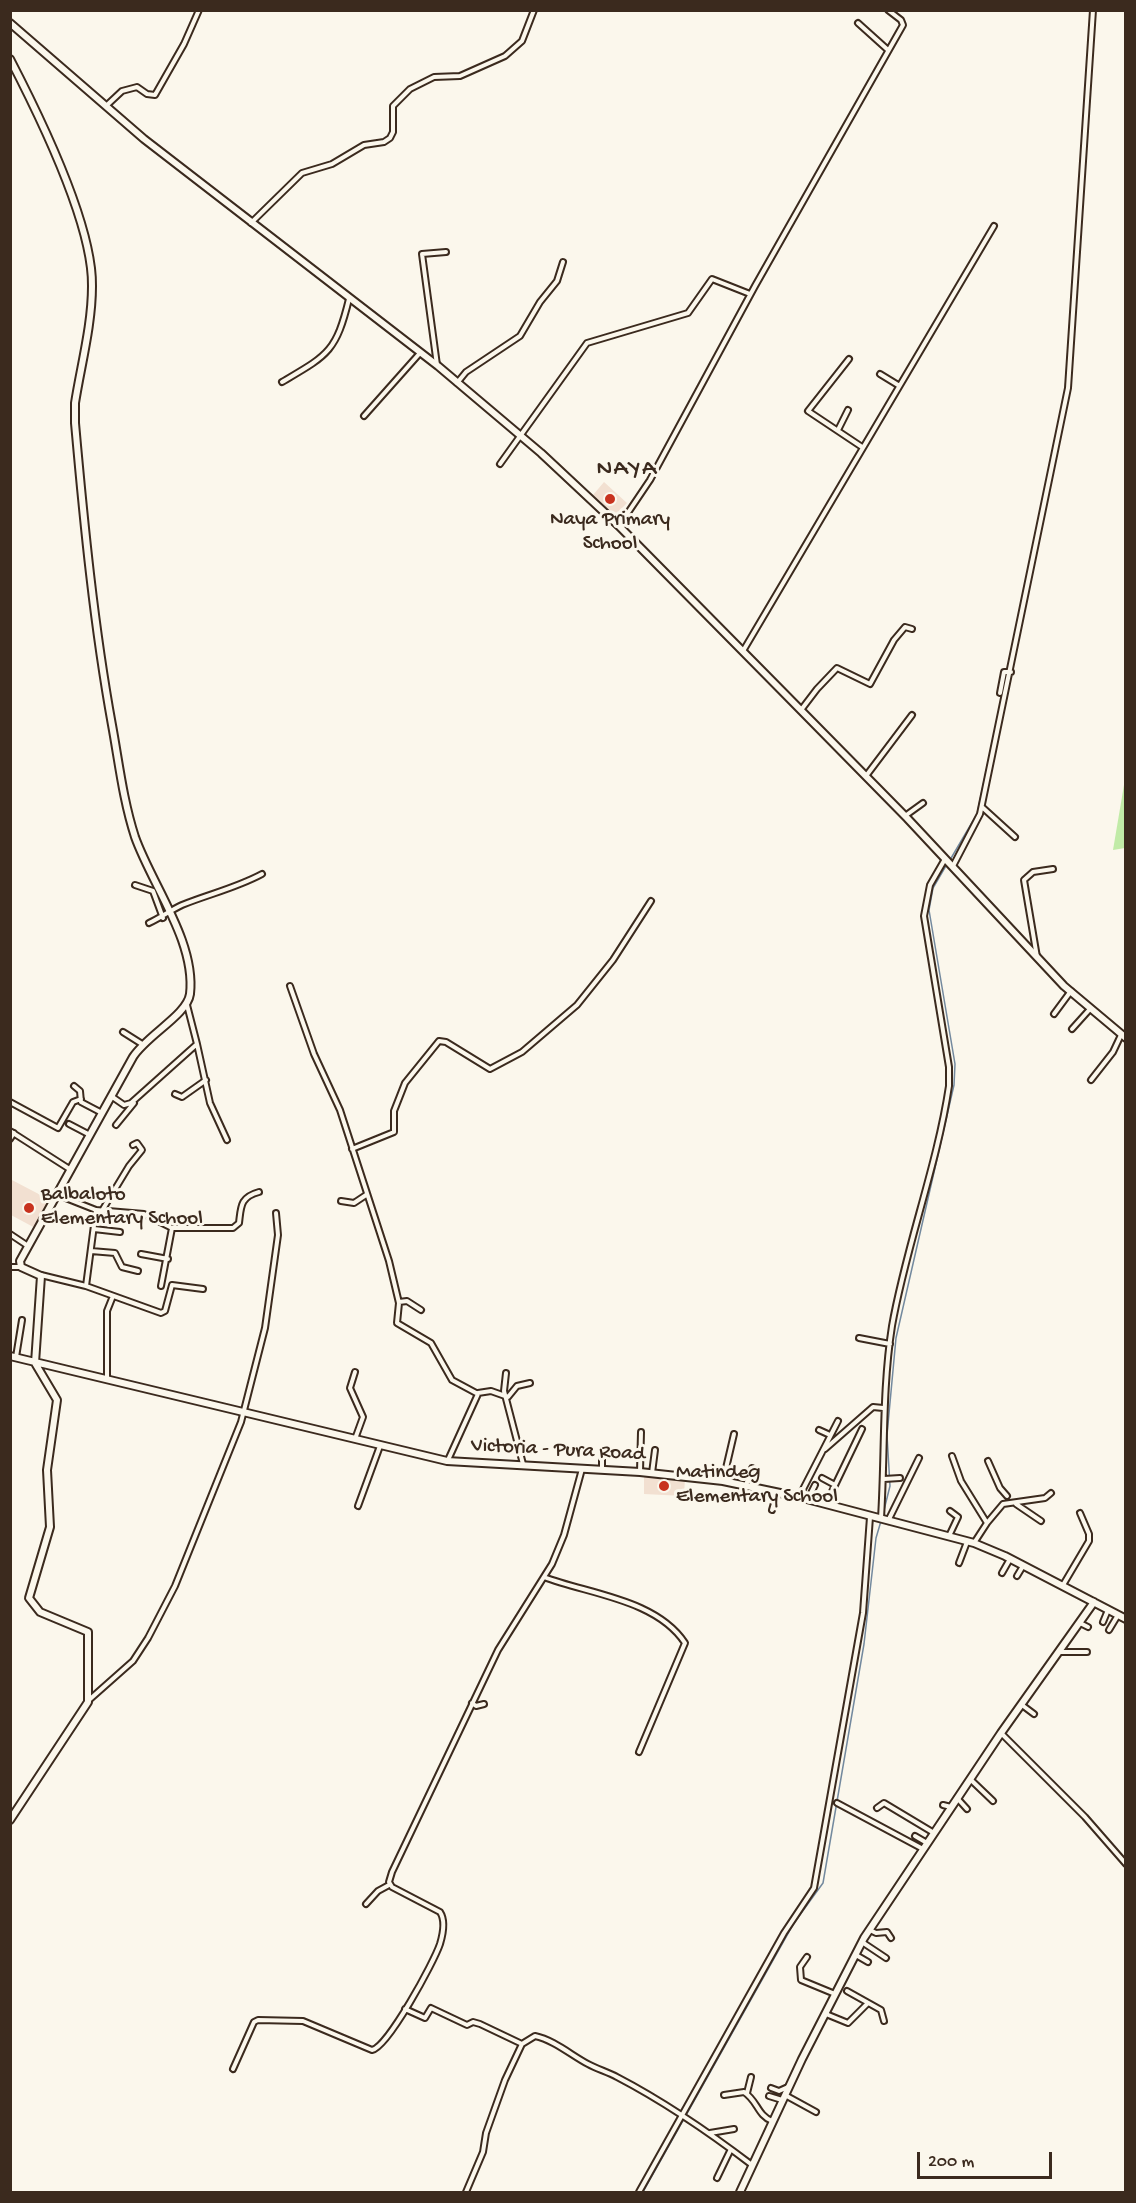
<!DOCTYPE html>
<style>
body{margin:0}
#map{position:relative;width:1136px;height:2203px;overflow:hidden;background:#fbf7ec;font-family:"Gochi Hand",sans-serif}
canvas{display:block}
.frame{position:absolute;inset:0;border:12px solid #3b2a1e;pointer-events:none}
.scale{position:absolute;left:917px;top:2152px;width:135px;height:27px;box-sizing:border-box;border:3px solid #3b2a1e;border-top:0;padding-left:8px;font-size:18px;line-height:21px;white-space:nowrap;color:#3b2a1e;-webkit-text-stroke:4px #fbf7ec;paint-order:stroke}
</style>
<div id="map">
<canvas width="1136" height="2203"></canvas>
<div class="frame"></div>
<div class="scale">200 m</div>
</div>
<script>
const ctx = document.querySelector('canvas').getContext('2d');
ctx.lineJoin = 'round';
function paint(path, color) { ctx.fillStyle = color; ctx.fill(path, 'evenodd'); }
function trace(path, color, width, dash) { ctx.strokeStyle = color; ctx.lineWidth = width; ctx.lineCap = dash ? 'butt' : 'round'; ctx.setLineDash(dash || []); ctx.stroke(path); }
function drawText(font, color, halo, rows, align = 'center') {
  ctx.font = font + ' "Gochi Hand",sans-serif'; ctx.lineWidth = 6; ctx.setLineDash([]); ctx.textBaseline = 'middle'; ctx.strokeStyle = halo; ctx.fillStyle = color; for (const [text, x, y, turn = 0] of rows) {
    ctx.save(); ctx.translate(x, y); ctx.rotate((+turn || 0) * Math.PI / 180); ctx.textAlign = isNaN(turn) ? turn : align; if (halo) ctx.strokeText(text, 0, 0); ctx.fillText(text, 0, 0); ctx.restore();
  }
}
const built = new Path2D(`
 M604,482l23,21 -12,12 -22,-20z
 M10,1179l42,22 -15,28 -26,-14z
 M644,1474l41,4 -1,18 -40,-2z`);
const green = new Path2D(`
 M1125,779v69l-12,2z`);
const stream = new Path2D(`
 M1065,393l26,-383
 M950,860l27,-46 18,-84
 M883,1514l7,-28 -3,-51 9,-97 58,-253 1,-21 -26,-154 4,-22 14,-24
 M643,2192l151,-269 29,-40 41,-239 12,-106 5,-17`);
const street = new Path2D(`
 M858,23l30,27
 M106,106l16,-15 15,-4 10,7 8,1 29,-51 15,-34
 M251,223l51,-50 30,-9 32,-19 20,-3 6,-4 3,-6v-26l17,-17 24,-12 26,-1 45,-20 17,-15 12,-31
 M849,359l-41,52 54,36
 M437,365l-15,-111 24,-2
 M880,374l18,11
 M282,382c46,-27 54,-30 67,-83
 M457,383l9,-11 54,-36 20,-34 17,-21 6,-19
 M364,416l56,-63
 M838,430l10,-20
 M500,464l87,-121 101,-30 24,-34 38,15
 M619,526l31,-46 105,-194 148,-261 -2,-5 -13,-10
 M743,651l251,-425
 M1000,693l4,-21h7
 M801,710l16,-21 20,-21 33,16 24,-44 11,-13 7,2
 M866,776l46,-61
 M982,807l33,30
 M905,816l18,-13
 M953,866l27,-52 88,-426 25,-378
 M135,885l18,6 10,27
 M149,923c11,-5 22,-13 33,-18 27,-11 54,-17 80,-31
 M1037,957l-13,-77 9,-8 20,-3
 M290,986l24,68 26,56 49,151 10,42 -2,20 34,20 21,37 26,14 -30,66
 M1054,1014l17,-23
 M1072,1029l18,-20
 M123,1032l19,12
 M197,1044l13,59 17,37
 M1091,1080l22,-28 8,-17
 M74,1086l6,5 1,11 21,11
 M175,1094l7,3 24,-17
 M111,1096l13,9 7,-2 66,-59 -10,-39
 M10,1102l48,26 15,-26 8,-3
 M69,1124l21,11
 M116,1125l18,-22
 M10,1131l61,39
 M10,1139l4,-6
 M352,1149l42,-17v-21l11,-28 34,-42 7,1 44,27 32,-17 55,-47 36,-45 38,-59
 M341,1201l13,2 12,-8
 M103,1209l26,-43 13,-16 -5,-7 -4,2
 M96,1210l48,4 28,14h61l6,-5c2,-16 1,-26 20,-31
 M94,1229l26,3
 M10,1234l18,12
 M91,1251l24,2 7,14 16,4
 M141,1254l27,5
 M10,1267h11
 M41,1275l45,11 10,-76 -38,-15
 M86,1286l75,27 4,-2 7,-26 31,4
 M161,1286l11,-58
 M399,1302l8,-1 14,9
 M859,1338l31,6
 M16,1357l6,-37
 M355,1372l-5,16 13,29 -8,22
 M506,1373l-2,18 19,73
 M107,1378v-67l6,-15
 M478,1393l13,-2 17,6 9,-11 13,-3
 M819,1430l11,5
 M825,1449l48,-42 10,1
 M952,1456l9,25 26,42 -13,20
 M988,1461l12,27 7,8
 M602,1470v-12l3,-5h19
 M640,1472l1,-40
 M652,1473l3,-23
 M822,1478l13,7
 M884,1479l16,-1
 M723,1481l11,-47
 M746,1485l6,-17
 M799,1497l39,-76
 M808,1499l7,-14
 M826,1504l36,-75
 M1016,1504l25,17
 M358,1506l22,-60
 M772,1510l5,-17
 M881,1518c4,-64 1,-128 11,-192 14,-80 45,-160 57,-240v-19l-25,-151 6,-31 15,-26
 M888,1521l31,-63
 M987,1523l16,-19 42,-6 6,-5
 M949,1536l9,-19 -8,-6
 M959,1563l8,-21
 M1002,1573l8,-14
 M1017,1576l6,-10
 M544,1577c44,17 112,22 141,66l-46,109
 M1063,1585l26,-44v-7l-9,-21
 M1103,1622l5,-12
 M1080,1623l8,4
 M1109,1630l9,-15
 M1059,1652h28
 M89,1700l44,-39 15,-23 27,-52 66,-164 24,-94 13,-93 -2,-22
 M472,1703l4,3 8,-2
 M1022,1705l12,9
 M1001,1733l84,84 41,47
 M970,1779l23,22
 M957,1798l10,11
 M837,1803l86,46
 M943,1805l8,2
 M877,1808l7,-5 50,30
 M915,1836l12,7
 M366,1904l12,-13 11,-6
 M870,1930l6,3 11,-1 4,6
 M862,1942l24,16
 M856,1955l12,7
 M807,1957l-7,10 1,13 34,14
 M847,1991l34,19 3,11
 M405,2009l20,9 6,-10 36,17 6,-3 7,2 42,20
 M826,2014l22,9 20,-20
 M233,2069l21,-47 4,-2 45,1 69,29c16,-3 62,-88 68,-106 3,-10 6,-23 0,-32l-48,-25 -3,-5 3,-10 106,-222 54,-86 12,-29 18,-66
 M771,2088l8,3 9,-4
 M747,2093l4,-16
 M724,2095l20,-3c14,9 13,23 28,29
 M785,2095l31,17
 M769,2096l13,4
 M710,2133l24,-4
 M717,2178l13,-27
 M466,2192l17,-40 3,-19 19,-53 17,-36 13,-8c19,4 36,19 53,28 9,5 20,8 29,13 48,25 93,56 135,88
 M639,2192l145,-259 30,-45 49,-275 7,-96`);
const secondary = new Path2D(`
 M10,23l134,116 294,227 103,87 78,73 162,164 126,128 157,168 62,52
 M10,59c29,56 83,166 82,227 0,39 -11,79 -17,117v20c9,101 19,203 37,302 7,38 11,75 23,112 17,48 61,105 55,157 -3,21 -43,41 -57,63l-113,204 1,6 20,9 -6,87 22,37 -10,70 3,57 -21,71 11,14 48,20v70l-78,118
 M10,1356l437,105 193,11 83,9 76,16 175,46 31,13 121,63
 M740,2192l62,-133 62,-121 137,-205 93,-131`);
const markers = [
 [610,499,6,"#c8321e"],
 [29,1208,6,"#c8321e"],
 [664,1486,6,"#c8321e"]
];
const poiNames = [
 ["Naya Primary",610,521,"center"],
 ["School",610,545,"center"],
 ["Balbaloto",41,1196],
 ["Elementary School",41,1220],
 ["Matindeg",676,1474],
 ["Elementary School",676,1498]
];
const streetNames = [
 ["Victoria - Pura Road",558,1451,3]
];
const quarterNames = [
 ["NAYA",627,470]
];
paint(built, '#f2e0d1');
paint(green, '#c1eba7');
trace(stream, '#73899e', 1.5);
trace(street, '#3b2a1e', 8);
trace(secondary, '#3b2a1e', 10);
trace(street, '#fbf7ec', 4);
trace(secondary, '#fbf7ec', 6);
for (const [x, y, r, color] of markers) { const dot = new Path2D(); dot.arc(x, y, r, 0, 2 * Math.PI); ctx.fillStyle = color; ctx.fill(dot); trace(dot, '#fbf7ec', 2); }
drawText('21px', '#3b2a1e', '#fbf7ec', poiNames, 'left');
drawText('21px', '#3b2a1e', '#fbf7ec', streetNames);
ctx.letterSpacing = '1.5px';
drawText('24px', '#3b2a1e', '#fbf7ec', quarterNames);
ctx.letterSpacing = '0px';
</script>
